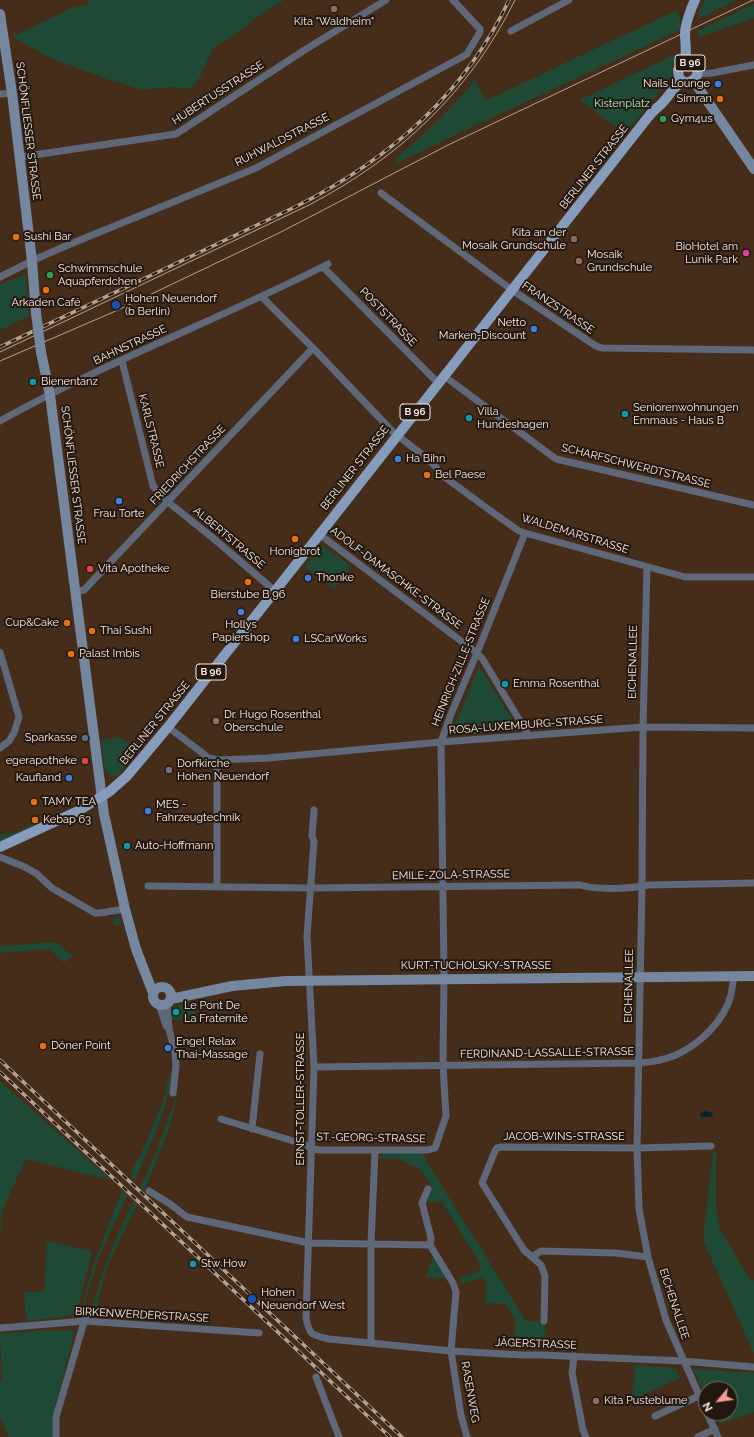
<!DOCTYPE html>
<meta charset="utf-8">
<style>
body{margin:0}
#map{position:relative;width:754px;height:1437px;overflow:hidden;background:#452d1a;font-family:Raleway,sans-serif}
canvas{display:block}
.north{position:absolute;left:698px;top:1381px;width:40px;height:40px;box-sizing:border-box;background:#231810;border:1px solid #7a6c63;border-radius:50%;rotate:241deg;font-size:11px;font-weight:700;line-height:16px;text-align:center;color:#fcebe0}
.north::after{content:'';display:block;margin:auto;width:14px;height:18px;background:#f59c96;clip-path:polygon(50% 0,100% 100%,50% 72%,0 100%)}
</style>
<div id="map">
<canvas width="754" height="1437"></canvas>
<div class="north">N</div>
</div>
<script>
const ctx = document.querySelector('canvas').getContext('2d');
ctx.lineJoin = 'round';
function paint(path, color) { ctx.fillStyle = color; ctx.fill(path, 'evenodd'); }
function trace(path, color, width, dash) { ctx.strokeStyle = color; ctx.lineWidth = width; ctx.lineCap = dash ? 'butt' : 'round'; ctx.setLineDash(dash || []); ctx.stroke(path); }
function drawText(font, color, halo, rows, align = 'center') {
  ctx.font = font + ' Raleway,sans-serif'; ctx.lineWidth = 4; ctx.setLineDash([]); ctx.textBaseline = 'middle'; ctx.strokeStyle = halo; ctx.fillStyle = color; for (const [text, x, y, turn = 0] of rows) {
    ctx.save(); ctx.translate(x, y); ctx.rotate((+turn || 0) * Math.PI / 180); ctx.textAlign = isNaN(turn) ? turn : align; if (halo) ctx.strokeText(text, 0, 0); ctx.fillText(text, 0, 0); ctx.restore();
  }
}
const green = new Path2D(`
 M88,0h196l-33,21 -2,4 -36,23 -13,29 -9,12 -21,-2 -28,3 -35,-11 -54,-20 -41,-22 61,-30 16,-3z
 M705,0h32l-39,19 2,-11z
 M754,4v14l-51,18h-4l-2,-5z
 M677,10l3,9v11l-208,97 -73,35h-3v-3l42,-38 32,-35 5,-7 10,22z
 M680,52v6c-6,5 -9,10 -8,18l-47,58 -45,-34z
 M26,274l3,42 -29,14v-45z
 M322,545l29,21 -17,23 -29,-22z
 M479,666l40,64 -7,1 -1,-4 -8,1v3l-52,4z
 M121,737l17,13c-5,7 -15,22 -22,26 -5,2 -9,-3 -11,-6l-4,-30z
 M44,821l-1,1 -43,20v-7l7,-2v1l16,-4 -1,-2z
 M120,916l1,7 -2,2h-6v-7z
 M57,942l11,11h7l-11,10 -14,-14 -50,4v-7z
 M195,1001v19h-23c-2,-16 11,-16 23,-19z
 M171,1070c2,29 -25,84 -37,112l-3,-9 7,-15 2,-2 22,-52z
 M0,1081l111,99 -85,-21 -21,45 -3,9 -2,31z
 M179,1088l-9,38 -25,64 -5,-2 16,-36z
 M713,1151h3v52l3,24 17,29 14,22 4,3v73l-51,-114z
 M425,1152l-1,5 102,164 20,1 -1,25 -31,-2 1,-25 -9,-16 -21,-1 1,-22 -3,-3 -21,5 -3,-6 12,-2 10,-6 -2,-7 -37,-60h-15l5,-15 -11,-17 -22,-11 -20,-1 5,-5z
 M122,1191l6,3 -29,63 -18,58 -1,-1 13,-49z
 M134,1200l3,5 -30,62 -12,46 -2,1 -2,-1c9,-40 25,-76 43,-113z
 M47,1241l45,10 -14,57 -3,7 -49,6 -2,-29h21v-20z
 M433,1256l14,23 -21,-2z
 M75,1330l-20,77 -1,30h-45l-9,-20v-36h2l-2,-47 37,-3z
 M635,1365l40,3 5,10 -48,22z
 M693,1369l61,4v39l-35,12 -5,-11h16v-24h-24v7z`);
const water = new Path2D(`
 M706,1111l6,2 1,3 -2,1h-10l-1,-4z`);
const minor = new Path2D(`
 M511,31l58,-31
 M697,74l15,-1 42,-8
 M0,94l12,-1
 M20,157l156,-23 127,-83 83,-51
 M381,193l131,97 84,56 6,2 152,2
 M323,267l115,116
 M0,277l38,-19 30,-13 188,-77 206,-111 5,-3 13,-22v-3l-27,-29
 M262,297l51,51 80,84 36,28 7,7 3,6 56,41 24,17 6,2 160,44h69
 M122,361l31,125 15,16 45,36 62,53
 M444,376l112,83 198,46
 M0,421c106,-59 220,-102 328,-157
 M319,534l158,119 5,5 44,73 2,5
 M647,567l-4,160 -1,159 -5,262 2,61 9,48 18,63 40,91
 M75,592l9,-2 33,-35 196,-207
 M0,652l19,65 -5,16 -5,8 -9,7
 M168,727l41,31 8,2 51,-2 173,-16 202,-15 111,1
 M217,760v127
 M314,810l-2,26 2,5 -7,95 7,131 -8,250c3,18 5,18 23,22l122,12 71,4h19l142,6 71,6
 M0,857l25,10 12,7 15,14 43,25h5l25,-4
 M148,886l163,2 269,-3c17,5 51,4 68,0l106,-2
 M159,1004l7,22 2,2
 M167,1004l2,25 6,24 1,13 -3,27
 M314,1067l325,-4c13,-1 25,-3 37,-8 24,-11 48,-34 55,-60 1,-6 2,-13 3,-19
 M221,1119l82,25 10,5 7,1h108l7,-2 11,-32 -3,-51 1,-92 -3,-231 10,-28 26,-61 48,-120
 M252,1129l8,-75
 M428,1189l-6,14 9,35 -1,7
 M149,1191l21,13 17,13 122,26 121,2 23,38 3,9 -5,59 10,64 6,22
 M532,1257l9,8 4,11 -1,45
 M648,1257l-32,-4 -75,-2 -9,6 -8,-7 -42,-67 13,-32 2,-3 4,-1 136,1 74,-2
 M0,1328l85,-7 174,12
 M371,1343v-100l4,-92
 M574,1356l-2,17 11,57 3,7
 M316,1377l23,60
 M707,1413l11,24
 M655,1416l44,-20
 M56,1437v-20l31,-105
 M698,1437l17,-8`);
const secondary = new Path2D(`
 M0,14l12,79 20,168 4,52
 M693,80l61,89
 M41,352l9,43 54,419 21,95 11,40 17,44
 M153 996a9 9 0 1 1 18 0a9 9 0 1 1-18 0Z
 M171,999l61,-13 54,-5 468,-5`);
const primary = new Path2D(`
 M683,64c5,-10 2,-19 2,-30 0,-9 6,-26 10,-34
 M0,847l78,-36 31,-19 18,-16 41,-49 481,-611c3,-4 6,-6 9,-9 8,-6 13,-17 21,-23 6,-3 13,0 17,-7 4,-6 -1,-12 -7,-14l-8,2 -3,5 1,8 5,4`);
const tram = new Path2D(`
 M0,352l309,-147c90,-47 161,-113 206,-205
 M0,361l118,-51 161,-77 171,-89 303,-144`);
const rail = new Path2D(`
 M0,347l295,-140c92,-46 170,-113 214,-207
 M0,1060l402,377
 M0,1072l390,365`);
const secondaryBridge = new Path2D(`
 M36,313l5,39`);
const markers = [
 [334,9,4,"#8d6e63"],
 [718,84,4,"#3f7fe0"],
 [720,99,4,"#e8710a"],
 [663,119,4,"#2e9e5b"],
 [16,237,4,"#e8710a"],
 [574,239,4,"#8d6e63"],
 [746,253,4,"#d1479c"],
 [579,261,4,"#8d6e63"],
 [50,275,4,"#2e9e5b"],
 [46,290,4,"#e8710a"],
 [116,305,5,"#1a4fb4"],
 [534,329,4,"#3f7fe0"],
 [33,382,4,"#0f9aa8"],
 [625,414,4,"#0f9aa8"],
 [469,418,4,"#0f9aa8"],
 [398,459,4,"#3f7fe0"],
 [427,475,4,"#e8710a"],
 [119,501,4,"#3f7fe0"],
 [295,539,4,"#e8710a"],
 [90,569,4,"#e0444e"],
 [308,578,4,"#3f7fe0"],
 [248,582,4,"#e8710a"],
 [241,612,4,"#3f7fe0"],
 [67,623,4,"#e8710a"],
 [92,631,4,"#e8710a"],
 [296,639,4,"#3f7fe0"],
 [71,654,4,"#e8710a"],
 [505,684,4,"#0f9aa8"],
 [216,721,4,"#8d6e63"],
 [85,738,4,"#5c6f8a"],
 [85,761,4,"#e0444e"],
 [169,770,4,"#6b7280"],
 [69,778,4,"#3f7fe0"],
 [34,802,4,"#e8710a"],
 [148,811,4,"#3f7fe0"],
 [35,820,4,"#e8710a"],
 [127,846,4,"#0f9aa8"],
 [176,1012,4,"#0f9aa8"],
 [43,1046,4,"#e8710a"],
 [168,1048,4,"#3f7fe0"],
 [193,1264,4,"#0f9aa8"],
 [252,1299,5,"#1a4fb4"],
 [596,1401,4,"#8d6e63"]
];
const shields = [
 [690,63,30],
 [415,412,30],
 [211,672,30]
];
const shieldNames = [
 ["B 96",690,63],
 ["B 96",415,412],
 ["B 96",211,672]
];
const poiNames = [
 ["Kita \"Waldheim\"",334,22,"center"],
 ["Nails Lounge",710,84,"right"],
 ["Simran",712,99,"right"],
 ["Gym4us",671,119],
 ["Kita an der",566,233,"right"],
 ["Mosaik Grundschule",566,246,"right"],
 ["Sushi Bar",24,237],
 ["BioHotel am",738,247,"right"],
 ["Lunik Park",738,260,"right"],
 ["Mosaik",587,255],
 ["Grundschule",587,268],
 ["Schwimmschule",58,269],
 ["Aquapferdchen",58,282],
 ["Hohen Neuendorf",125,299],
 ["(b Berlin)",125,312],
 ["Arkaden Café",46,303,"center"],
 ["Netto",526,323,"right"],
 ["Marken-Discount",526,336,"right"],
 ["Bienentanz",41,382],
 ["Seniorenwohnungen",633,408],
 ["Emmaus - Haus B",633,421],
 ["Villa",477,412],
 ["Hundeshagen",477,425],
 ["Ha Bihn",406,459],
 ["Bel Paese",435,475],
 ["Frau Torte",119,514,"center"],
 ["Honigbrot",295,552,"center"],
 ["Vita Apotheke",98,569],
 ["Thonke",316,578],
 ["Bierstube B 96",248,595,"center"],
 ["Cup&Cake",59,623,"right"],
 ["Hollys",241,625,"center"],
 ["Papiershop",241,638,"center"],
 ["Thai Sushi",100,631],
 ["LSCarWorks",304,639],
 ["Palast Imbis",79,654],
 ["Emma Rosenthal",513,684],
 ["Dr. Hugo Rosenthal",224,715],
 ["Oberschule",224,728],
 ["Sparkasse",77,738,"right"],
 ["egerapotheke",77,761,"right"],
 ["Dorfkirche",177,764],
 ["Hohen Neuendorf",177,777],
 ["Kaufland",61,778,"right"],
 ["TAMY TEA",42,802],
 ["MES -",156,805],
 ["Fahrzeugtechnik",156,818],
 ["Kebap 63",43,820],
 ["Auto-Hoffmann",135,846],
 ["Le Pont De",184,1006],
 ["La Fraternité",184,1019],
 ["Engel Relax",176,1042],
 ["Thai-Massage",176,1055],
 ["Döner Point",51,1046],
 ["Stw How",201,1264],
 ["Hohen",261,1293],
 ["Neuendorf West",261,1306],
 ["Kita Pusteblume",604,1401]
];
const streetNames = [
 ["HUBERTUSSTRASSE",218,93,-33],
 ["SCHÖNFLIESSER STRASSE",28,131,83],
 ["RUHWALDSTRASSE",282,140,-27],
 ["BERLINER STRASSE",594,167,-52],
 ["FRANZSTRASSE",558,308,34],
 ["POSTSTRASSE",388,317,46],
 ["BAHNSTRASSE",130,345,-25],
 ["KARLSTRASSE",151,431,76],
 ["FRIEDRICHSTRASSE",188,465,-47],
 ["SCHARFSCHWERDTSTRASSE",636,466,14],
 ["BERLINER STRASSE",355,468,-52],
 ["SCHÖNFLIESSER STRASSE",73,475,83],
 ["WALDEMARSTRASSE",575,534,17],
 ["ALBERTSTRASSE",229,538,40],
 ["ADOLF-DAMASCHKE-STRASSE",396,578,37],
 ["HEINRICH-ZILLE-STRASSE",461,662,-68],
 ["EICHENALLEE",633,662,-89],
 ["BERLINER STRASSE",155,723,-51],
 ["ROSA-LUXEMBURG-STRASSE",526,725,-4],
 ["EMILE-ZOLA-STRASSE",451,875,-1],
 ["KURT-TUCHOLSKY-STRASSE",476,966],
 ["EICHENALLEE",629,986,-89],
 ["FERDINAND-LASSALLE-STRASSE",547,1053,-1],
 ["ERNST-TOLLER-STRASSE",301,1099,-90],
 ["JACOB-WINS-STRASSE",564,1137],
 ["ST.-GEORG-STRASSE",371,1138,1],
 ["EICHENALLEE",674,1304,72],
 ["BIRKENWERDERSTRASSE",142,1315,3],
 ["JÄGERSTRASSE",536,1344,2],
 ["RASENWEG",470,1392,80]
];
const parkNames = [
 ["Kistenplatz",622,104]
];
paint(green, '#1e4934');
paint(water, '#04242a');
trace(minor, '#5e6879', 7);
trace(secondary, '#75869f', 10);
trace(primary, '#869cbd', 10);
trace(tram, '#b4a193', 1);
trace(rail, '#b4a193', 3.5);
trace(rail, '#231810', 2, [6]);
trace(secondaryBridge, '#75869f', 10);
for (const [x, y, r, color] of markers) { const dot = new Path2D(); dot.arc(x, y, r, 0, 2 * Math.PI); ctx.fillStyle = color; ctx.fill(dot); trace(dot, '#231810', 1.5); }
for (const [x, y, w] of shields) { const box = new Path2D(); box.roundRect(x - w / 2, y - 8, w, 16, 3); ctx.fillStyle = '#231810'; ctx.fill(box); trace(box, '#fcebe0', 1); }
drawText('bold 10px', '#fcebe0', null, shieldNames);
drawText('11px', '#fcebe0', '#231810', poiNames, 'left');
drawText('11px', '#fcebe0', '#231810', streetNames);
drawText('11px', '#a8f3c9', '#231810', parkNames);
</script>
